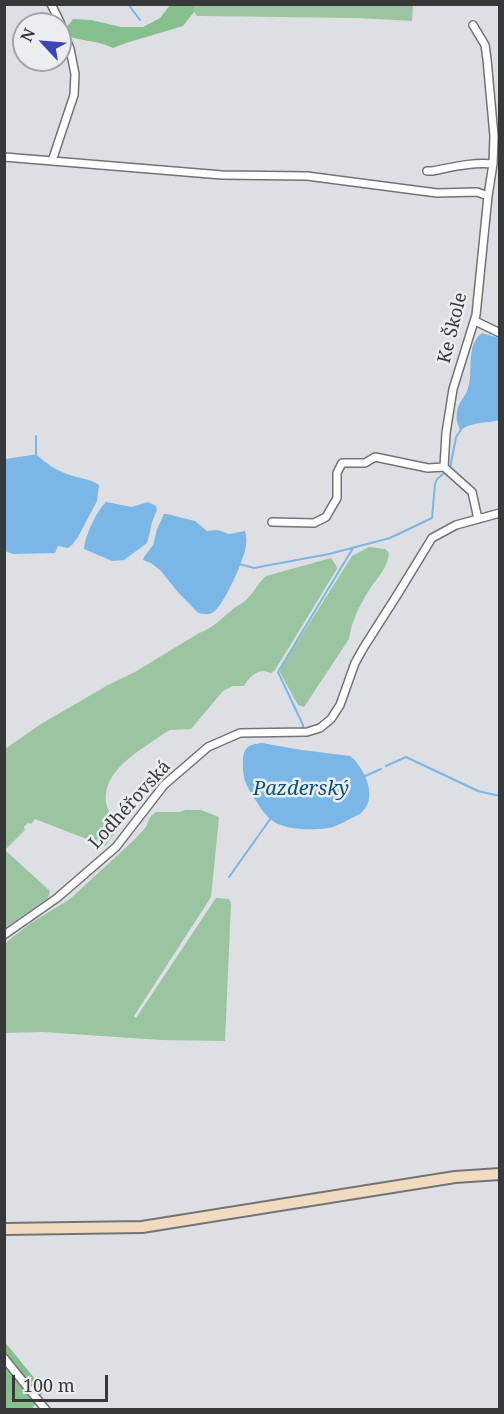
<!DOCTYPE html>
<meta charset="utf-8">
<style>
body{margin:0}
#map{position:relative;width:504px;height:1414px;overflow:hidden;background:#dddfe3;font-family:"Noto Serif",serif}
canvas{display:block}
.frame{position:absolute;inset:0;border:6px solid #373839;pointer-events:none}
.north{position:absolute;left:12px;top:12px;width:60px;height:60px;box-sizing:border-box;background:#ebedf0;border:2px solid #a3a5a7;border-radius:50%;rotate:296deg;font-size:16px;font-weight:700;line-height:24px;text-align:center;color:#373839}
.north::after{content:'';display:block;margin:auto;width:21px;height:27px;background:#3d45b9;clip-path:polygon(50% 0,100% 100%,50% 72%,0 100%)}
.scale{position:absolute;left:12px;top:1375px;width:96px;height:27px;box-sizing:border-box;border:3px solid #373839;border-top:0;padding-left:8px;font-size:18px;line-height:21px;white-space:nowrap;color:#373839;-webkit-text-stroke:4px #ebedf0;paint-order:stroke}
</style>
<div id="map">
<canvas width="504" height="1414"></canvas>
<div class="frame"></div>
<div class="north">N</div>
<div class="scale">100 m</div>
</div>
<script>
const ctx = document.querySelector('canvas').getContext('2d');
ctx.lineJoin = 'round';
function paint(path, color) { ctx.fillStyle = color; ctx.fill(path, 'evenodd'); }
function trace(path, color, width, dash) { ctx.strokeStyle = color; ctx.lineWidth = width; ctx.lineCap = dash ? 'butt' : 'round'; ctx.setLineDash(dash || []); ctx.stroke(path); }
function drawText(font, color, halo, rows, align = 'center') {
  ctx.font = font + ' "Noto Serif",serif'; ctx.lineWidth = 5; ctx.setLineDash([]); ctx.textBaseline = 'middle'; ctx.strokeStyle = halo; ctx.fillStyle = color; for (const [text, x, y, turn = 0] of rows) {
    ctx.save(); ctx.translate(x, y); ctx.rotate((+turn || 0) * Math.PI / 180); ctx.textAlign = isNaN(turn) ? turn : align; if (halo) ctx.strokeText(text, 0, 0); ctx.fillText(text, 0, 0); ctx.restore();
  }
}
const green = new Path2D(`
 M195,4l218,1 -1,16 -55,-3 -155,-2h-5l-3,-4z
 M369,547l16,2 4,4c-1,15 -13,26 -20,37 -9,15 -18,32 -20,49l-45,68 -6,-2 -16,-29 -2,-4 1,-4 71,-112z
 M331,558l6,9v2l-62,101 -4,3c-13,-5 -20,2 -27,13h-11l-10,5 -32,38 -21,1 -7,4c-22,16 -61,36 -57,68 1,8 6,15 13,18l2,5 -16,21 -70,-27 -4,5 -3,-1 -4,4 1,3 -20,20v-101l36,-25 67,-39 27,-13 64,-39c13,-4 23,-15 34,-24 5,-4 11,-6 15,-11 7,-7 10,-15 18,-22z
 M185,810h16l18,7 -8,80 -77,119 2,2 80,-120 13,1 2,5 -6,137 -64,-1 -118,-8 -38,1v-90l26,-20 39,-24 64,-59 12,-13 4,-10 6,-5h24z
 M5,850l45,41 -2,7 -43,30z`);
const forest = new Path2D(`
 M171,4l24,1 -1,7 -11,14 -57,17 -13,5c-13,-7 -29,-7 -43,-11l-4,-9 7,-9 18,1 30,7h22l17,-9z
 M4,1341l40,49 -12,19h-27z`);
const water = new Path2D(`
 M482,333l17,5v82c-15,4 -24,1 -39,10 -3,-7 -4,-11 -3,-18 1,-9 7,-14 10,-21 8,-19 -3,-44 15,-58z
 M36,454c9,9 21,17 34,21 10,4 19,3 29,10l-2,16 -19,36 -6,8 -4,3 -10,-2 -3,7 -42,1 -8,-3v-92l27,-4z
 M106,502l26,5 16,-5 8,4 1,4 -5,12 -2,10 -3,11 -23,17 -12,1 -28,-12c1,-12 12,-38 22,-47z
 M164,514h3l28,7 12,10 11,-1 11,4 16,-3c1,5 2,9 1,14 -1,13 -23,63 -34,68 -4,2 -9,1 -14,0l-21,-22 -17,-21 -9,-7 -8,-3 1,-3 9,-12 4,-16z
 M262,743l40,7 48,6c6,4 10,11 14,18 6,12 9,28 -2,38 -4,4 -12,6 -16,9 -9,5 -17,8 -27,8 -14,1 -38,0 -49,-10 -6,-5 -23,-31 -25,-38 -2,-7 -4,-26 1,-32 4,-5 10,-5 16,-6z`);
const stream = new Path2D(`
 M128,4l12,16
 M36,436v18
 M239,564l15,4 75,-14 61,-16 42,-20 3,-34 2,-5 13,-11 6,-31 6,-9
 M303,729v-4l-25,-53 75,-124
 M386,766l20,-9 72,34 22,5
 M365,776l16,-7
 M229,877l42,-59`);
const street = new Path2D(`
 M51,4l9,18 10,27 5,25 -1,21 -22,66
 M473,25l12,20 2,14 7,77 -1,28 -5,32 -12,119 -23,74 -7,44 -2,34 28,25 6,27
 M4,157l218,18 85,1 130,17 40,-1 11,4
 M427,171h5c21,-4 40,-9 61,-7
 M475,321l25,12
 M272,522l42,1 12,-6 11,-19v-25l5,-10h23l10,-6 53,11 16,-1
 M4,935l53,-37 59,-51 48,-62 44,-38 32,-14 67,-1 13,-4 11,-9 9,-14 15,-42 9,-16 35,-55 33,-54 24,-13 44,-12
 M4,1358l42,52`);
const secondary = new Path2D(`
 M4,1229l138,-2 313,-50 45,-3`);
const streetNames = [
 ["Ke Škole",453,328,-76],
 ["Lodhéřovská",130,805,-48]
];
const waterNames = [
 ["Pazderský",301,789]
];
paint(green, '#9ac5a0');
paint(forest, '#85c08e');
paint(water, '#7ab7e7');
trace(stream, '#7ab7e7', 2);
trace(street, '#727376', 10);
trace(secondary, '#727376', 14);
trace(street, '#fff', 7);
trace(secondary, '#f1dbc0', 10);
drawText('18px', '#373839', '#ebedf0', streetNames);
drawText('italic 20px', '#05527e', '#ebedf0', waterNames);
</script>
